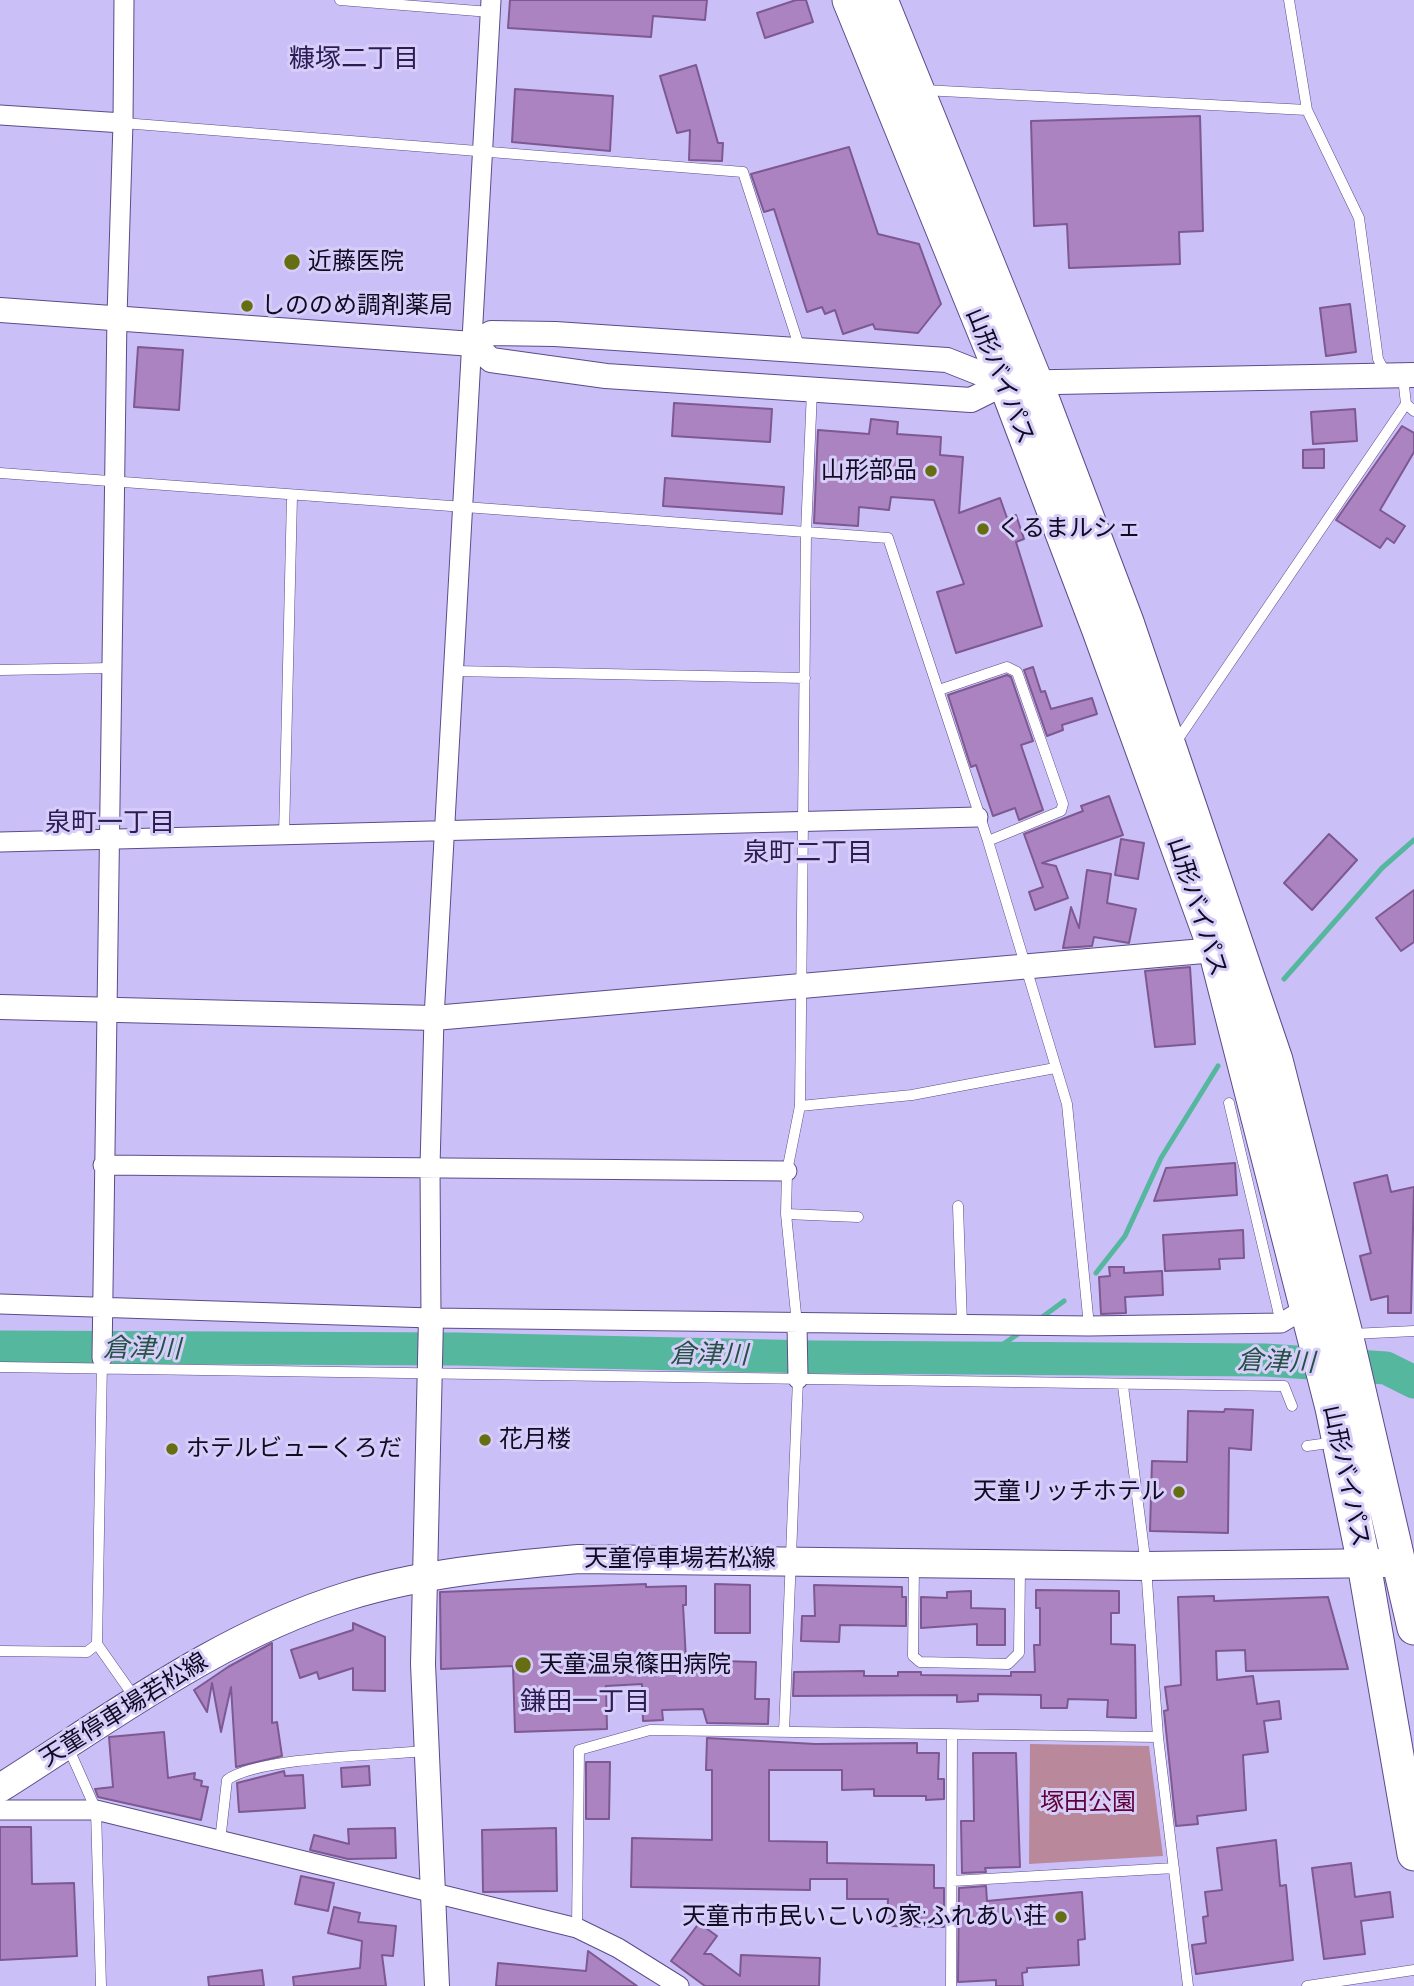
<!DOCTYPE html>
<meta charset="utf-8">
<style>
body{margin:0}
canvas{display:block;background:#cabff7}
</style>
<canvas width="1414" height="1986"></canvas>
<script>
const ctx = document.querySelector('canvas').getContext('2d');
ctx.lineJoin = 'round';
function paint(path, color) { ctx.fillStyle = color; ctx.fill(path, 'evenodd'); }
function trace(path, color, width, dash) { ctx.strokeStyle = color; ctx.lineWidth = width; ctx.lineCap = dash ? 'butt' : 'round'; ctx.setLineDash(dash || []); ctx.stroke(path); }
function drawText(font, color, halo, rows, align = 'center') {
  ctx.font = font + ' Raleway,"Noto Sans JP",sans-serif'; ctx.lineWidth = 6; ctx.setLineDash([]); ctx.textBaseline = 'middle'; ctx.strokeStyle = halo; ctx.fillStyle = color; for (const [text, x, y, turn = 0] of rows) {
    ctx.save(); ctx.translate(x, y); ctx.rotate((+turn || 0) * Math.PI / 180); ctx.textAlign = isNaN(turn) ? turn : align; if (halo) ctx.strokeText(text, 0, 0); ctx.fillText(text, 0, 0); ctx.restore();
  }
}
const green = new Path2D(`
 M1030,1744l119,2 14,110 -134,8z`);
const stream = new Path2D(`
 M1284,979l98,-111 32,-28
 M1096,1273l29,-37 36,-78 57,-92
 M1041,1318l23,-17
 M984,1357l37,-25`);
const river = new Path2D(`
 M0,1347l457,2 358,8 450,3 121,8 28,14`);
const building = new Path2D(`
 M510,0h197l-2,20 -52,-4 -2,21 -143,-9z
 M796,0h10l7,22 -48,16 -8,-25z
 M696,65l22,78h5l-1,18 -33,-1 1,-30 -13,3 -17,-57z
 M515,89l98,7 -3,55 -98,-9z
 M1200,116l3,115 -24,1 1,32 -111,4 -2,-44 -33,2 -3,-105z
 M849,147l29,87 41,10 22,60 -23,29 -43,-4 -2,-5 -30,10 -8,-24 -10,4 -3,-7 -15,5 -33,-103 -10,3 -13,-38z
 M1350,304l6,48 -30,4 -6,-48z
 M138,347l45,3 -4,60 -45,-3z
 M674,403l98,6 -2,33 -98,-6z
 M1355,409l2,32 -44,3 -2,-32z
 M871,419l27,3 -1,12 44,3 -1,18 23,2 -4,56 41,-15 7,20 9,-3 8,24 -8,3 26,84 -86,27 -19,-61 27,-8 -30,-84 -43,-3 -2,13 -30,-3 -1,19 -44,-3 4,-93 51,4z
 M1402,426l12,7v19l-34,58 25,16 -11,17 -7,-5 -7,10 -44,-28z
 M1324,449v19h-21v-18z
 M665,478l119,9 -2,27 -119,-8z
 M1033,667l8,25 4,-1 6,18 41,-11 5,16 -35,11 1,5 -16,6 -23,-66z
 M1007,675l4,2 22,64 -12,4 22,65 -24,10 -4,-12 -22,8 -17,-51 -5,2 -23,-72z
 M1109,796l14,39 -81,28 14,3 12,32 -33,12 -6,-18 14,-5 -19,-53 59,-23 -2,-5z
 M1329,834l28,26 -45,50 -28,-27z
 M1121,839l23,4 -6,36 -23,-4z
 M1087,870l24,4 -4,29 29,6 -7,34 -35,-6 -2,9 -29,2 8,-41 8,21z
 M1414,890v52l-13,9 -25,-33z
 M1190,967l5,77 -40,3 -10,-76z
 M1235,1163l2,32 -83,6 12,-33z
 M1387,1175l4,17 23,-5 -3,126h-23v-17l-17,4 -11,-44 11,-3 -17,-70z
 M1243,1230l1,28 -25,1 1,10 -55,2 -2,-36z
 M1109,1267h15v6l38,-2 1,24 -38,2 1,16 -25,1 -2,-37 11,-1z
 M1225,1409l28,1 -2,40 -22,-2 -1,85 -78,-2 2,-70 35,1 1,-51 36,1z
 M646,1584v3l40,-1v19h-3l3,55 70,2 -1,37h14l-1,25 -61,-1 -4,-14 -41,1 1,10 -20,1 -1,-37 -36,2 1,43 -92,3 -2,-66 -72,3 -1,-77z
 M715,1584l35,1v48h-35z
 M814,1585l88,2v10h4v29l-66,-1 -1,17 -38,-1 1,-25h13z
 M1036,1590l83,1v22h-8v31l24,1 1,73 -29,-1 1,-17 -40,-1 -1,9h-26v-13l-63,-1v7l-21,1v-7l-164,1 1,-24 70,-1v5h34v-4h23v3l90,1v-4h24l-1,-27h6v-37h-4z
 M971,1591v17l34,1v36h-28v-21l-56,4v-31l26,1v-6z
 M1214,1596v5l114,-4 20,72 -102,2 -1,-21 -29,1 1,29 36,-4 4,28 22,-3 2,18 -17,2 4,31 -25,3 3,55 -49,6 1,8 -22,2 -12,-115 4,-1 -3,-23 16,-2 -3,-88z
 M353,1623l32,14v54l-32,-1v-22l-34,11 -2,-7 -17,6 -9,-28 62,-20z
 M272,1643v80l5,-1 5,34 -46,11 -5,-80 -10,45 -9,-49 -5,29 -13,-22 34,-23z
 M164,1732l4,46 27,-5 -1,6 8,2 -1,5 7,1 -7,33 -103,-23 -3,-8 18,-2 -4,-50z
 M707,1738l108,6 102,-1v10h22l-1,26h6v20l-18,1v-4h-52v-7l-32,1v-20h-73v71l58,1v21l107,2v23h10v39l-57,-1 1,-27h-41v-20h-37v11l-179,-3 1,-49 80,2v-70h-6z
 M973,1753h43l4,114 -35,1 1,4 -24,1 -1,-52h13z
 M586,1762h24l-1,57h-23z
 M369,1766l1,19 -28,2 -1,-19z
 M284,1771l1,5 18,-1 2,33 -66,4 -2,-29z
 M0,1827h31l1,57 42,-1 3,73 -77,4z
 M395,1828l1,30 -48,1 -38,-9 4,-15 35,9 -1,-15z
 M556,1828l1,63 -74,1 -1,-62z
 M1276,1840l4,46 6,-1 7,75 -97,14 -4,-29 14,-2 -3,-26 5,-1 -3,-24 17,-2 -5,-42z
 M1351,1863l4,34 35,-5 3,25 -32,4 4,33 -41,5 -12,-91z
 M301,1876l33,7 -6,28 -33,-7z
 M986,1886l1,15 95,-9 3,47 -7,1 1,25 -52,3v4l-5,1 1,13h-27v-6l-38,2 1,-94z
 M334,1907l26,6 -2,9 38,4 -3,30 -11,-1 4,31h-92l-1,-9 67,-9 2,-27 -34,-8z
 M699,1923l18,13 -13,18h7l29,22 1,-21 79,3 -1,28h-114l-34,-25z
 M588,1951l49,35h-141l2,-23 88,8z
 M262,1970l2,16h-55l-1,-9z`);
const service = new Path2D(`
 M340,0l150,12
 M1289,0l18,110 52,108 19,141 8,15
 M923,90l384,20
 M123,123l620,49 57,177
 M1406,404l8,7
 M0,473l888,65 100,303 79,263 22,222
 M0,670l112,-2
 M454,671l351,7
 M939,690l68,-23 10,5 46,132 -2,7 -73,30
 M1176,742l230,-338 -3,-27
 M284,836l8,-340
 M1229,1103l52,220
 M800,1106l112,-11 143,-27
 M958,1206l4,119
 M786,1214l72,3
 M797,1324l-11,-110 1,-43 13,-65 6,-573 6,-143
 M1352,1334l62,-3
 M102,1361l-5,283 38,54
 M0,1367l1284,19 8,20
 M1123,1386l23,180 12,171 30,249
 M1307,1446l29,-4
 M914,1565l-1,91 7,6 88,2 11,-11 1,-85
 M0,1651l87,1 10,-8
 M784,1732l14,-353
 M68,1747l28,63 5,176
 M220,1841l7,-61c31,-23 155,-25 199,-29
 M952,1881l222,-13
 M577,1928l2,-178 71,-20 508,7
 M951,1986l1,-251
 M1307,1986l107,-16`);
const minor = new Path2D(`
 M0,115l123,8 1,-123
 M0,842l978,-25
 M103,1165l684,6
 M0,1304l431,14 658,8 192,-3 25,-15
 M431,1318l-1,-152 4,-148 57,-1018
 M797,1324l1,55
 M102,1358l15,-1042 6,-193
 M0,1810h96l481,118 41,20 61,38`);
const tertiary = new Path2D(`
 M0,310l473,34 18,-11 64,1 392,26 58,23 409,-8
 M473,344l18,16 115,16 365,24 34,-17
 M0,1007l434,11 781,-68
 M431,1318l-8,346 14,322`);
const secondary = new Path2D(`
 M0,1788c111,-70 221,-153 348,-192 74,-23 153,-30 230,-37l568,7 239,-3`);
const trunk = new Path2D(`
 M849,0l156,383 93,245 117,322 117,458 32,156 50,290
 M881,0l155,382 91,240 149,438 70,274 68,294`);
const markers = [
 [292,262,9,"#666d12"],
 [247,306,7,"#666d12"],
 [931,471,7,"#666d12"],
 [983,529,7,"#666d12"],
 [485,1440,7,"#666d12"],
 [172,1449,7,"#666d12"],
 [1179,1492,7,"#666d12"],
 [523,1665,9,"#666d12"],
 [1061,1917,7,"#666d12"]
];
const poiNames = [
 ["近藤医院",308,262],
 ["しののめ調剤薬局",261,306],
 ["山形部品",917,471,"right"],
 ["くるまルシェ",997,529],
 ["花月楼",499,1440],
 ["ホテルビューくろだ",186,1449],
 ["天童リッチホテル",1165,1492,"right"],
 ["天童温泉篠田病院",539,1665],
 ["天童市市民いこいの家;ふれあい荘",1047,1917,"right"]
];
const streetNames = [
 ["山形バイパス",1000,376,68],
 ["山形バイパス",1197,907,72],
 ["山形バイパス",1346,1476,78],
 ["天童停車場若松線",680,1559],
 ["天童停車場若松線",124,1710,-32]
];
const parkNames = [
 ["塚田公園",1088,1803]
];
const neighbourhoodNames = [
 ["糠塚二丁目",354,59],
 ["泉町一丁目",110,823],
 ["泉町二丁目",808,853],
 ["鎌田一丁目",585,1702]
];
const waterNames = [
 ["倉津川",142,1349,1],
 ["倉津川",709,1355,1],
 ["倉津川",1276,1362,2]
];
paint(green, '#ba889b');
trace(stream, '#55b79e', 5);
trace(river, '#55b79e', 33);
paint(building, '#ab83c0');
trace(building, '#7e5891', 2);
trace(service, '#5c4c89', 11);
trace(minor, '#5c4c89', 21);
trace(tertiary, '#5c4c89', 26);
trace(secondary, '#5c4c89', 30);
trace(trunk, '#5c4c89', 35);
trace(service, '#fff', 10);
trace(minor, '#fff', 19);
trace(tertiary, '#fff', 24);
trace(secondary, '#fff', 28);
trace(trunk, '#fff', 33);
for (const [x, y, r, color] of markers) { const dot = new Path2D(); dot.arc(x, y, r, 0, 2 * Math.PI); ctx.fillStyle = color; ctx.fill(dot); trace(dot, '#d6cef9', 2.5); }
drawText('24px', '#110a23', '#d6cef9', poiNames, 'left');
drawText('24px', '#110a23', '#d6cef9', streetNames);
drawText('24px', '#600137', '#d6cef9', parkNames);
drawText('26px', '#2d1b54', '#d6cef9', neighbourhoodNames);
drawText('italic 26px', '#255145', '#d6cef9', waterNames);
</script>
